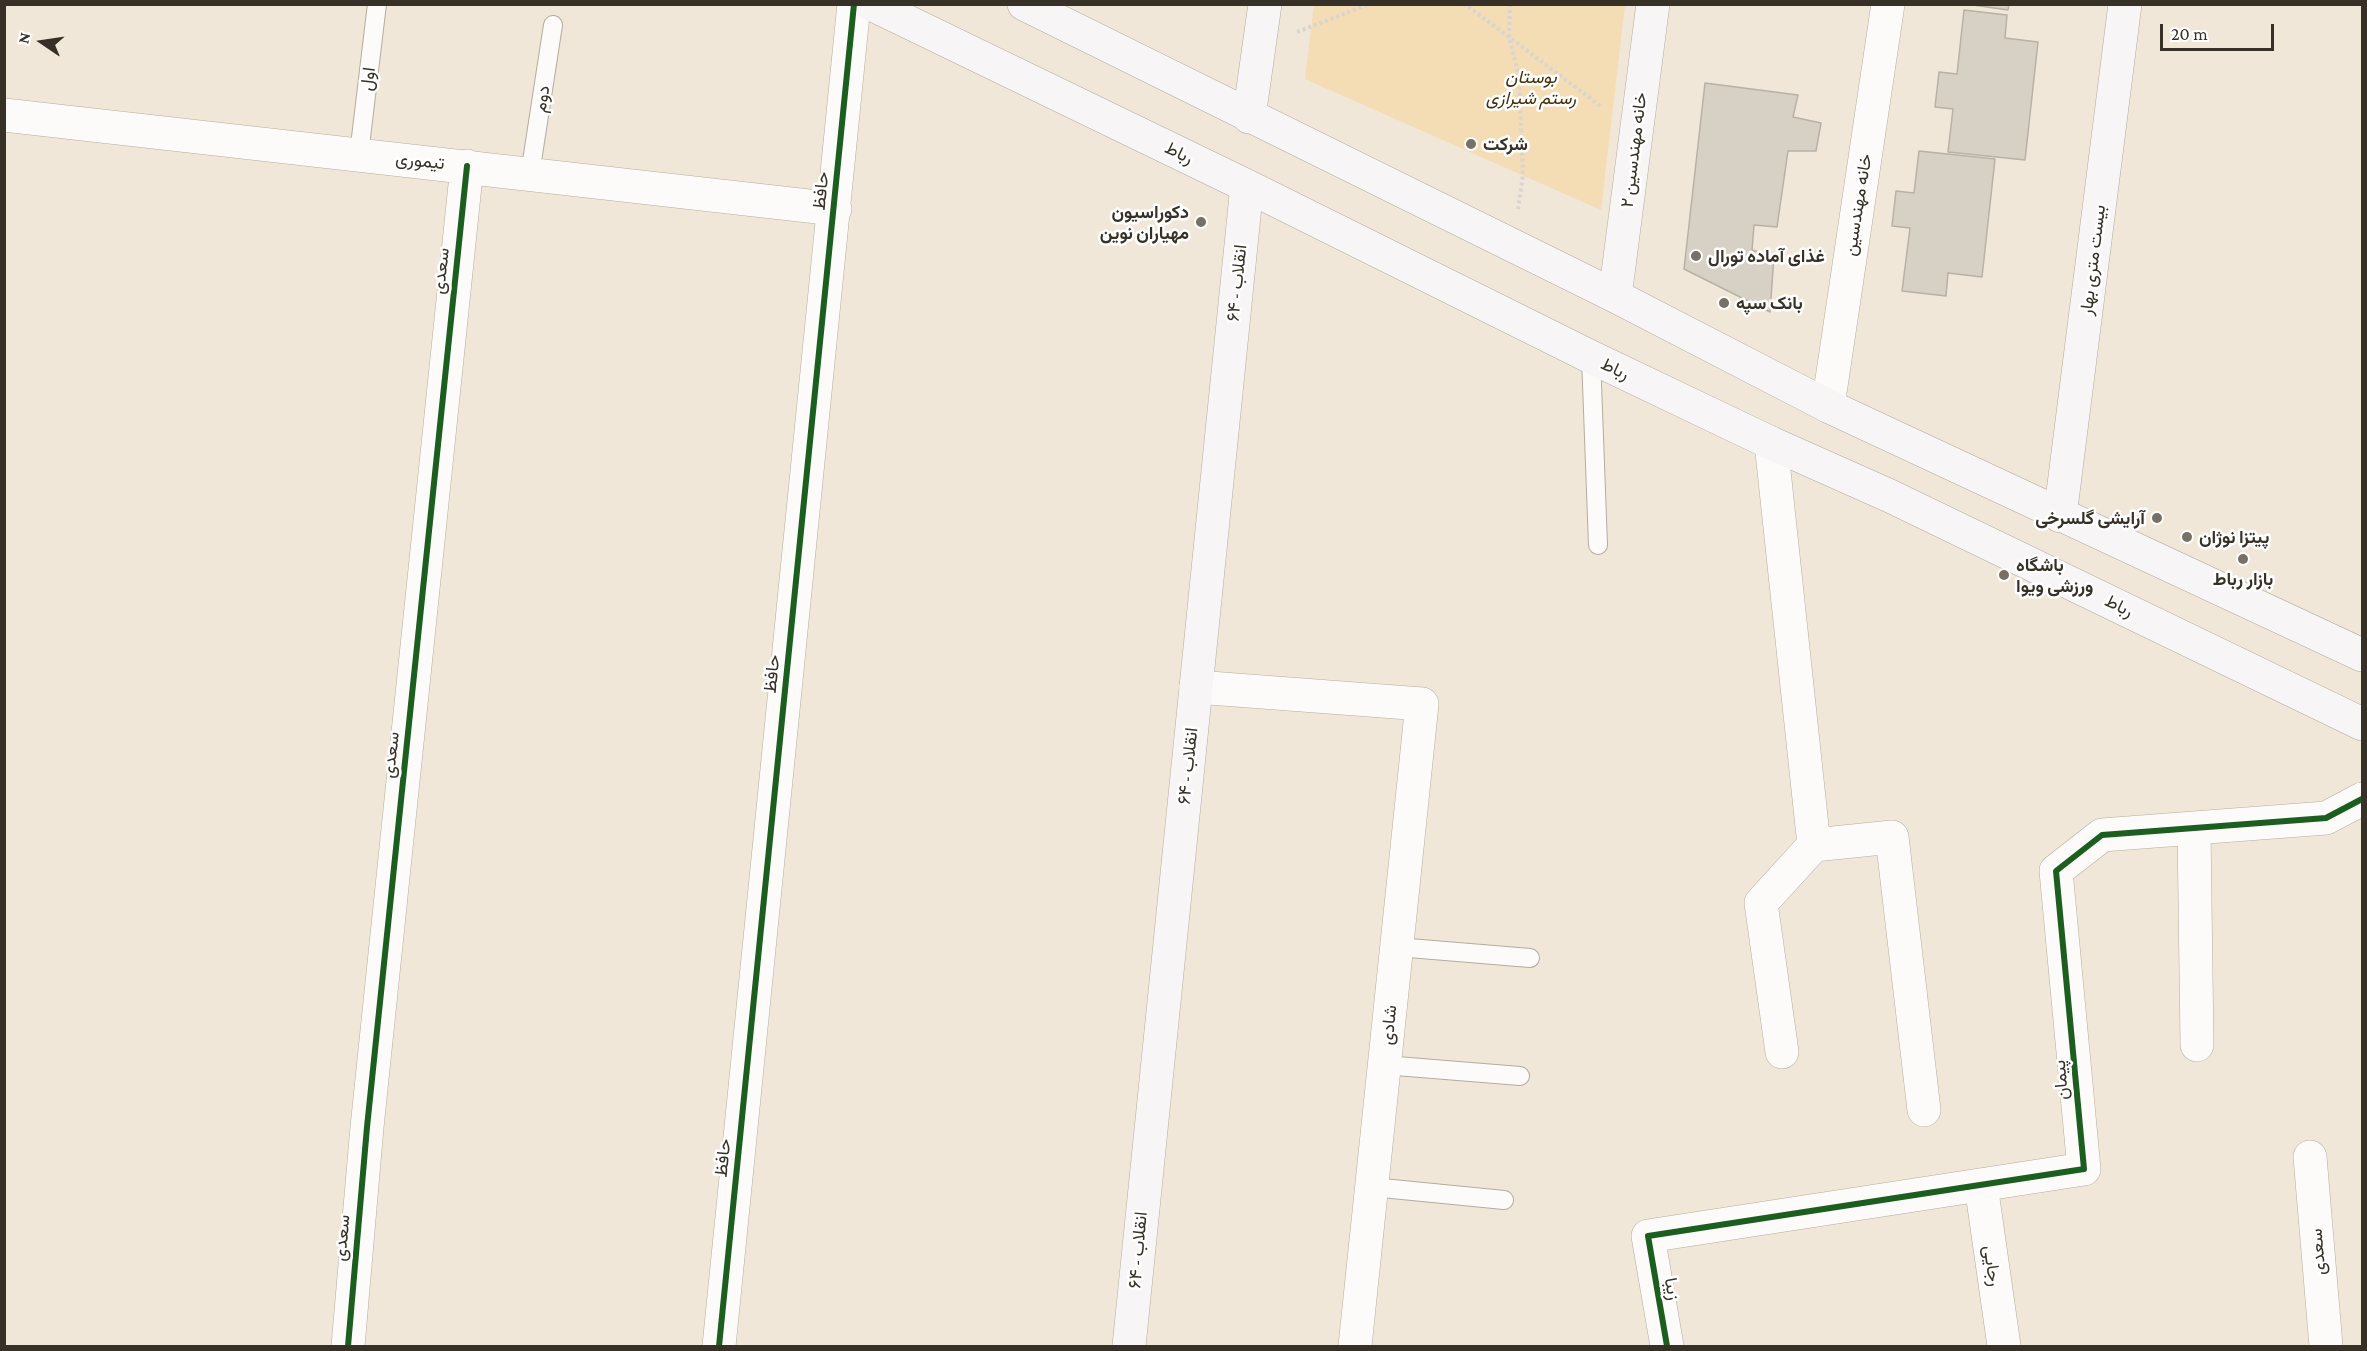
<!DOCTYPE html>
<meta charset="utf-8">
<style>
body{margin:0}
#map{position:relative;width:2367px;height:1351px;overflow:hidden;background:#f0e7d8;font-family:"Crimson Pro",serif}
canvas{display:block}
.frame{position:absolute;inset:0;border:6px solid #373026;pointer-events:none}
.north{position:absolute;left:12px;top:12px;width:60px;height:60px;-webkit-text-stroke:4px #fff;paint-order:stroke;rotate:283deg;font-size:16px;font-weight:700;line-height:24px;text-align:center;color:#373026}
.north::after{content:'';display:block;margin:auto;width:21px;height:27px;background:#373026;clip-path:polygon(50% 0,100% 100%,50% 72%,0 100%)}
.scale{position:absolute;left:2160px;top:24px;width:114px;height:27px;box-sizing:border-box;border:3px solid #373026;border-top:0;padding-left:8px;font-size:18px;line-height:21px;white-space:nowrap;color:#373026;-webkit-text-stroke:4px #fff;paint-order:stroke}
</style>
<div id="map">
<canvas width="2367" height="1351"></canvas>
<div class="frame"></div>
<div class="north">N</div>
<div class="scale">20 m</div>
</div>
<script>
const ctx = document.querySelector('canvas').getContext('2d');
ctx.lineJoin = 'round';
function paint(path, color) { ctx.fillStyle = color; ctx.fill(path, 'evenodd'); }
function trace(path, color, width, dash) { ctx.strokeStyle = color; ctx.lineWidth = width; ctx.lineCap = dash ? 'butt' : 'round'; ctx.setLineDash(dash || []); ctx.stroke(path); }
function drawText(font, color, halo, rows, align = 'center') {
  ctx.font = font + ' "Crimson Pro",Vazirmatn,serif'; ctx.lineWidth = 5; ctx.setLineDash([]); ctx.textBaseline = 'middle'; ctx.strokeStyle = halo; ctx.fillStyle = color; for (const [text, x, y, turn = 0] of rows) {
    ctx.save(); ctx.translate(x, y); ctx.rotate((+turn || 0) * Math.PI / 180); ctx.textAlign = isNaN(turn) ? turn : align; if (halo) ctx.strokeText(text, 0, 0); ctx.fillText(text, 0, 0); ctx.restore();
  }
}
const green = new Path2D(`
 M1314,5h311l-24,205 -296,-131z`);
const building = new Path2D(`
 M1966,4h43l-1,6z
 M1964,10l43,5 -2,23 33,4 -13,118 -77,-8 5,-43 -18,-2 4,-35 18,2z
 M1705,83l93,12 -5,22 28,6 -5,28h-28l-11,76 -23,-2 -2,25 22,6 -4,56 -86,-43z
 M1919,151l76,8 -13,118 -34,-4 -2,23 -44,-5 8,-63 -18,-2 4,-35 18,2z`);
const path = new Path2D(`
 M1463,4l6,3 133,100
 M1510,4l-1,33 10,40 4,98 -5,34
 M1297,32l72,-28`);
const lane = new Path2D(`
 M359,154l18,-150
 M530,174l23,-149
 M1591,357l7,188
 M1397,947l133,11
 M1384,1065l136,11
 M1372,1187l132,13`);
const street = new Path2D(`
 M4,115l831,94
 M1828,406l60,-402
 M1771,443l43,402
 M1196,687l226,17 -67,642
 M2194,829l3,216
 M1782,1052l-21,-149 53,-58 78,-8 32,273
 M2310,1157l16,189
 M1981,1185l23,161
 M348,1346l19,-219 100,-961
 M719,1346l135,-1342
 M1667,1346l-19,-110 436,-67 -28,-298 46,-36 224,-17 36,-19`);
const secondary = new Path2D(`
 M871,4l376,182 344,171 180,86 119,53 472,228
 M1024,4l591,292 213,110 534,249
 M1249,117l16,-113
 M1615,296l38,-292
 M2060,516l65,-512
 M1129,1346l118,-1160`);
const cycleway = new Path2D(`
 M348,1346l19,-219 100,-961
 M719,1346l135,-1342
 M1667,1346l-19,-110 436,-67 -28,-298 46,-36 224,-17 36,-19`);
const markers = [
 [1471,144,6,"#787064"],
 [1201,222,6,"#787064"],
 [1696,256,6,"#787064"],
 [1724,303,6,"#787064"],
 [2157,518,6,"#787064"],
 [2187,537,6,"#787064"],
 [2243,559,6,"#787064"],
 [2004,575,6,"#787064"]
];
const parkNames = [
 ["بوستان",1531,77],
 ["رستم شیرازی",1531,98]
];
const streetNames = [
 ["اول",368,79,-83],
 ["دوم",542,99,-81],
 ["خانه مهندسین ۲",1634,150,-83],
 ["رباط",1179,153,26],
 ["تیموری",420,161,6],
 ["حافظ",821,191,-84],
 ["خانه مهندسین",1858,205,-81],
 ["بیست متری بهار",2093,260,-83],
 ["سعدی",441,271,-84],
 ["انقلاب - ۶۴",1237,283,-84],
 ["رباط",1615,369,25],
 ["رباط",2119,606,26],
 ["حافظ",772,674,-84],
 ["سعدی",391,755,-84],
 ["انقلاب - ۶۴",1188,766,-84],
 ["شادی",1389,1025,-84],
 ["پیمان",2061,1080,-95],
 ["حافظ",723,1158,-84],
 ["سعدی",342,1238,-85],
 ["انقلاب - ۶۴",1138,1250,-85],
 ["سعدی",2318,1252,-95],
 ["رجایی",1992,1266,82],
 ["زیبا",1672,1289,80]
];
const poiNames = [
 ["شرکت",1483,144],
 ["دکوراسیون",1189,212,"right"],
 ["مهیاران نوین",1189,233,"right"],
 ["غذای آماده تورال",1708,256],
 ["بانک سپه",1736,303],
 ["آرایشی گلسرخی",2145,518,"right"],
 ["پیتزا نوژان",2199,537],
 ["باشگاه",2016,565],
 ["ورزشی ویوا",2016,586],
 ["بازار رباط",2243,579,"center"]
];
paint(green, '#f4dcb5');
paint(building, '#d7d0c4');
trace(building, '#b8b1a5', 1.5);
trace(lane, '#b3aca0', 20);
trace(street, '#b3aca0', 34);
trace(secondary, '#b3aca0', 34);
trace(path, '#d7d5d0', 4, [3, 3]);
trace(lane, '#fdfbf9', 18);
trace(street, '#fdfbf9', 33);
trace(secondary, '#f7f5f6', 33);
trace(cycleway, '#1b5e20', 6);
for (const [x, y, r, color] of markers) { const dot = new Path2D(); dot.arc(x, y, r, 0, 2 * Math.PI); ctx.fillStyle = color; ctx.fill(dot); trace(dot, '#fff', 2); }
drawText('italic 18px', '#442f06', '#fff', parkNames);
drawText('18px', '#373026', '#fff', streetNames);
drawText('bold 18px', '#373026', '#fff', poiNames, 'left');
</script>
